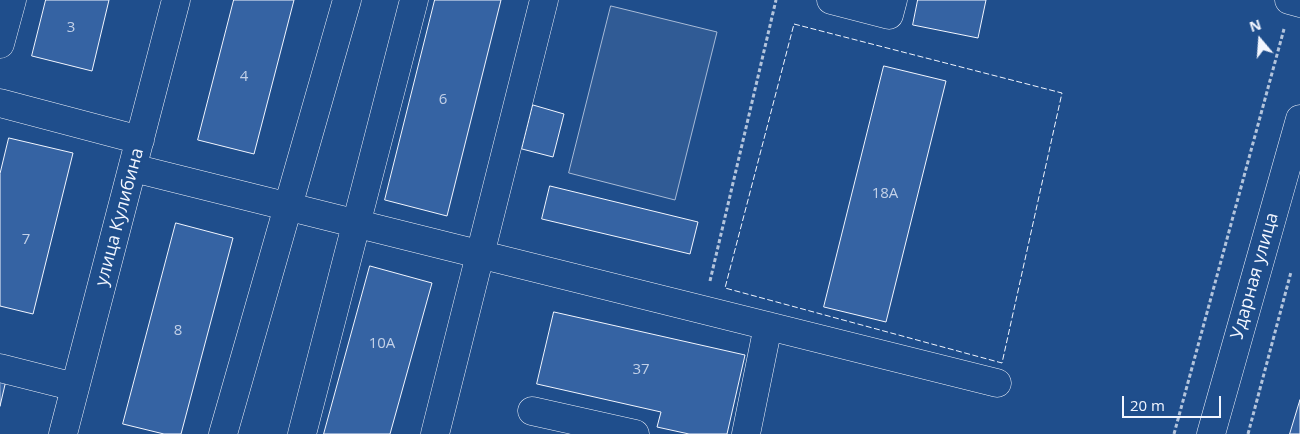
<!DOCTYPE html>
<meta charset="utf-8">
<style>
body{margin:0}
#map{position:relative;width:1300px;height:434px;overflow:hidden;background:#1f4e8c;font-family:"Open Sans",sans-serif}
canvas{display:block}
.north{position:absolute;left:1235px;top:15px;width:50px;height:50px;-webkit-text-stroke:4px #1f4e8c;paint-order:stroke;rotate:342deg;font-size:14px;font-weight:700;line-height:20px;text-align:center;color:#f2f6ff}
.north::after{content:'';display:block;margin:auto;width:18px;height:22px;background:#f2f6ff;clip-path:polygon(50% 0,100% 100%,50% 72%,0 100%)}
.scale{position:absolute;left:1122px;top:396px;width:99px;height:22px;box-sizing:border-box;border:2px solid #f2f6ff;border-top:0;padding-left:6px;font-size:15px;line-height:18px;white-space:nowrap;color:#f2f6ff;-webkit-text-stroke:4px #1f4e8c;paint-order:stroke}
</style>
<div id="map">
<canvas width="1300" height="434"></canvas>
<div class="north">N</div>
<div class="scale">20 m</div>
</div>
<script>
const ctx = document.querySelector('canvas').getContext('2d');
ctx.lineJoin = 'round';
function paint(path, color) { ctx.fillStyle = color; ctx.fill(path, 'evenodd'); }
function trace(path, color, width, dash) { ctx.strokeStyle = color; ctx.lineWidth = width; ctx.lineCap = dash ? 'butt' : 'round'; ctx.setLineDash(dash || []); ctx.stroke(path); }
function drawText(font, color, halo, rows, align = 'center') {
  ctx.font = font + ' "Open Sans",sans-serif'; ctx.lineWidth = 4; ctx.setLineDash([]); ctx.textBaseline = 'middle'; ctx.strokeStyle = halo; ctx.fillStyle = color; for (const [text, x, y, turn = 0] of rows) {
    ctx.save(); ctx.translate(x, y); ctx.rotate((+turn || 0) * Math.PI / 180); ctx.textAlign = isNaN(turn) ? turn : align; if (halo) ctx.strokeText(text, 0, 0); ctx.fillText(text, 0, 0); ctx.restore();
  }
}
const built = new Path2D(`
 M611,6l106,26 -42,168 -106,-27z`);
const building = new Path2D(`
 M46,0h63l-17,71 -60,-15z
 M234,0h60l-40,154 -56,-14z
 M435,0h66l-54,216 -62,-16z
 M918,0h68l-8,38 -65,-13z
 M884,66l62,15 -60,241 -62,-15z
 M533,105l31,9 -11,43 -31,-8z
 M9,138l64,15 -40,161 -33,-8v-132z
 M550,186l148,36 -8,32 -148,-35z
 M176,223l57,15 -52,196h-17l-41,-10z
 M370,266l62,17 -42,151h-66z
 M554,312l191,43 -18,79h-38l-32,-7 4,-15 -124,-28z
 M0,374l7,2 -7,30z
 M1300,400v34h-10z`);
const path = new Path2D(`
 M710,281l66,-281
 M1174,434l110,-405
 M1248,434l43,-162`);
const minor = new Path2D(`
 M831,0l58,15 4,-15
 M1289,0l11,3
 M0,44l12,-44
 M0,103l140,37
 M133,168l864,215
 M0,368l75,19
 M532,411l103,23
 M63,434l113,-434
 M223,434l124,-434
 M302,434l112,-434
 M435,434l109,-434
 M746,434l22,-108
 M1211,434l89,-315`);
const fence = new Path2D(`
 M794,24l268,69 -60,270 -277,-75z`);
const numberNames = [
 ["3",71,28],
 ["4",244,77],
 ["6",443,100],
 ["18А",885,194],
 ["7",26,240],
 ["8",178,331],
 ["10А",382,344],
 ["37",641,370]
];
const streetNames = [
 ["улица Кулибина",120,217,-75],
 ["Ударная улица",1255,276,-74]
];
paint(built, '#305b95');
trace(built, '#a8bbd7', 1);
paint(building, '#3563a3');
trace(building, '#f2f6ff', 1);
trace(minor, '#f2f6ff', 29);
trace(path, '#b3c4dc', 3, [4, 2.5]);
trace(minor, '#1f4e8c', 28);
trace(fence, '#f2f6ff', 1, [6, 2.5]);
drawText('15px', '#c3d1e8', null, numberNames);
drawText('18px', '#f2f6ff', '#1f4e8c', streetNames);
</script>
